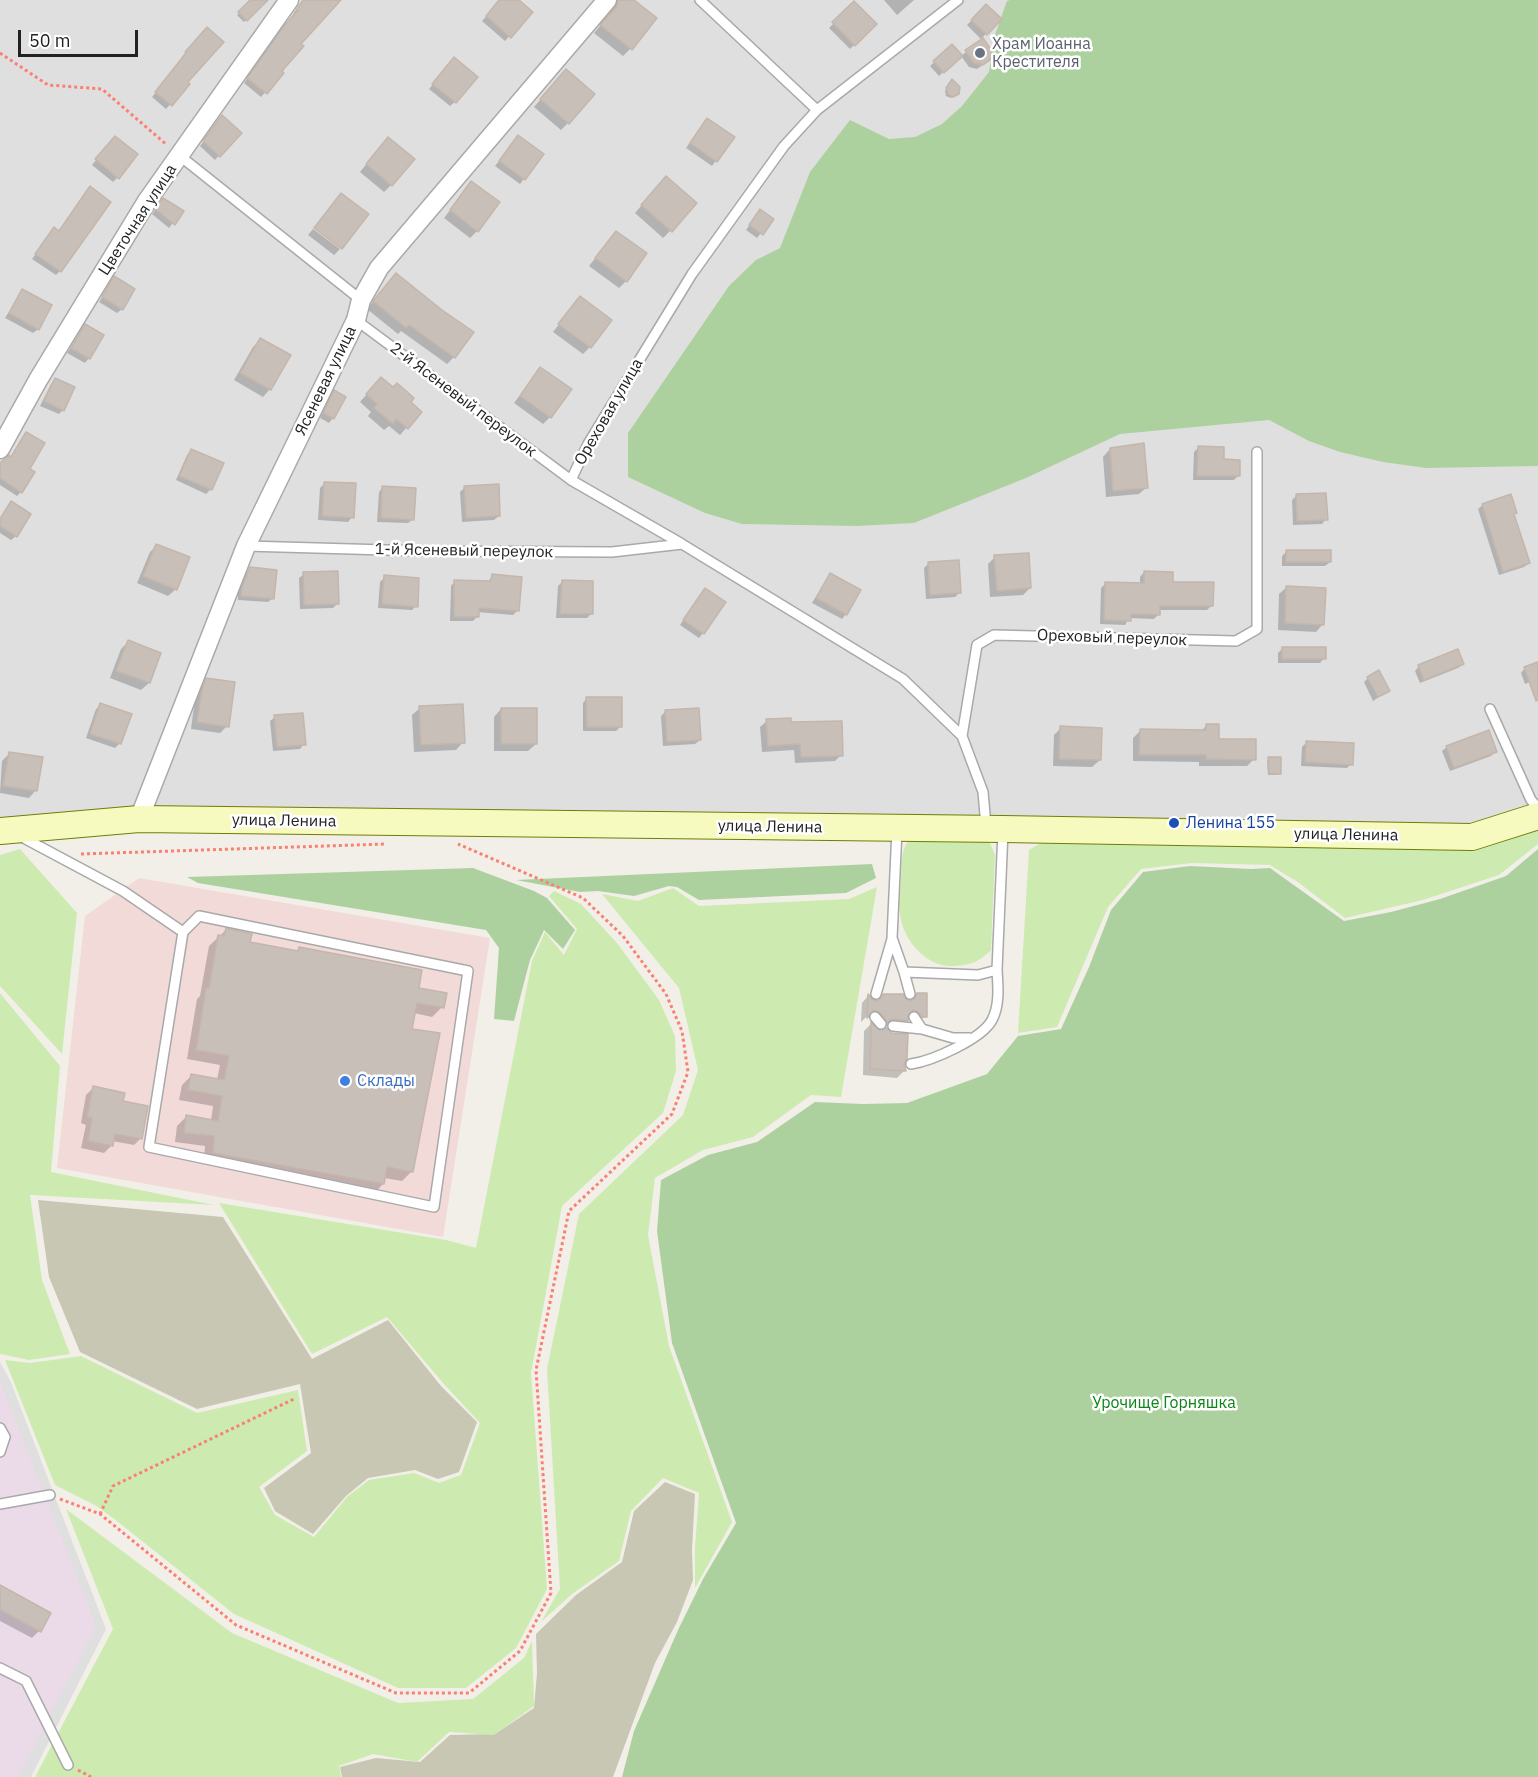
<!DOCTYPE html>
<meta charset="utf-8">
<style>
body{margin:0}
#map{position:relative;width:1538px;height:1777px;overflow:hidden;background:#f2efe9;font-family:"IBM Plex Sans",sans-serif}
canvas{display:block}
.scale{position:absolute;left:18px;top:30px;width:120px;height:27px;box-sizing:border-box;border:3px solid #222;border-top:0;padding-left:8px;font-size:18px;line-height:21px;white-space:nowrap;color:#222;-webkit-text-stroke:4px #fff;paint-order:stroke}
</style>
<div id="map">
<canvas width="1538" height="1777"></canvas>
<div class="scale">50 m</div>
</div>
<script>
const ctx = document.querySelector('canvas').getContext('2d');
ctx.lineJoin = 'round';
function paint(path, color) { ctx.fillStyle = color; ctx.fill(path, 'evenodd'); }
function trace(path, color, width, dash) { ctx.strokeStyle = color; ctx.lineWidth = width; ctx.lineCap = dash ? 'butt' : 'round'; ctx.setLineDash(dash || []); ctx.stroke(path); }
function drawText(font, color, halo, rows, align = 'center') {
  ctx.font = font + ' "IBM Plex Sans",sans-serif'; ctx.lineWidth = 5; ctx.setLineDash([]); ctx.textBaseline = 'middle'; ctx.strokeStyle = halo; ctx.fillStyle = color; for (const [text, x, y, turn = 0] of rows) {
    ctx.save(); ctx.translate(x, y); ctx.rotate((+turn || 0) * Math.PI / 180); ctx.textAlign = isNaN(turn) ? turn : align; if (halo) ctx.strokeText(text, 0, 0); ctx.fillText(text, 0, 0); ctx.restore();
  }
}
const residential = new Path2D(`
 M0,0h1538v800l-69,30 -1469,-5z
 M0,1362l10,18 96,249 -75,148h-31z`);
const commercial = new Path2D(`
 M139,878l351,60 -47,299 -386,-69 28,-252z`);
const industrial = new Path2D(`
 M0,1382l96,244 -78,151h-18z`);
const construction = new Path2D(`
 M38,1200l185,17 89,142 76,-39 53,66 36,36 -18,50 -21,7 -23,-9 -47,8 -22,18 -33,38 -38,-23 -11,-23 47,-35 -11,-69 -103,25 -117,-57 -31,-75z
 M665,1482l30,12 -3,56 1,30 -16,42 -22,41 -42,114h-271l-2,-10 36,-9 44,4 30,-27 45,-1 39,-26 3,-35 -1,-39 40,-39 46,-33 12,-51z`);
const grass = new Path2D(`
 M1538,825v19l-39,31 -76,25 -78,18 -46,-35 -29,-18 -78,-2 -51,6 -33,38 -51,120 -39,6 11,-183 15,-9z
 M979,837l11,6 5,12 -4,95c-12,12 -20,15 -37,16 -27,2 -51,-25 -54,-52 -2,-10 0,-22 1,-32 1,-19 -2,-28 9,-44z
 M20,849l57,64 -15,141 -62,-68v-131z
 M877,887l-36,210 -30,-2 -58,42 -50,13 -48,28 -7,57 21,111 63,176 -37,66v-41l4,-54 -36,-15 -32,33 -12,50 -47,33 -31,28 19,-33 -13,-220 32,-155 104,-99 15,-45 -19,-82 -77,-94 36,7 35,-13 26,18 150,-7z
 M554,891l27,13 36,39 42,57 16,36 1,35 -13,42 -101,93 -31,167 16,216 -31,59 -50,40h-68l-164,-74 -121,-96 -18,-13 -40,-20 -50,-125 25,3 51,-7 116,57 101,-23 9,61 -48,36 16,28 39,22 33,-40 22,-17 45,-7 25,10 22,-8 19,-52 -37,-40 -56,-66 -75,37 -93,-151 227,37 30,8 56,-287 13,-29 19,23 13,-26 -28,-33z
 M0,993l60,73 -9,106 163,33 -184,-10 12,85 28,74 -41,6 -29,-6z
 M66,1509l166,124 166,70 75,-4 51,-41 8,-17 2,65 -40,29 -45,-3 -32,30 -44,-8 -34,12 2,11h-306l78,-148z`);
const forest = new Path2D(`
 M1010,0h528v466l-112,2 -43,-6 -43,-10 -31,-11 -40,-21 -149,14 -94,44 -112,45 -57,3 -115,-2 -37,-11 -77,-36v-44l101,-147 27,-26 24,-12 30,-76 40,-52 39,19 26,-2 27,-13 20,-18 27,-34 6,-37 12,-34z
 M1538,849v928h-916l12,-46 44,-101 25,-51 33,-56 -64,-180 -15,-112 4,-51 47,-25 49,-13 58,-40 48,2 44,-1 80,-29 31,-38 43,-7 28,-62 22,-57 32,-38 47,-6 61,3 19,-1 74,53 47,-9 49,-13 66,-23z
 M872,864l4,14 -30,15 -147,7 -22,-13 -8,-1 -35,10 -36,-5 -18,1 -64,-12z
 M473,868l61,23 13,7 28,32 -12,19 -19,-19 -14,30 -16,61 -20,-2 5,-71 -13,-18 -288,-47 -11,-6z`);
const shadow = new Path2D(`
 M249,0h5l6,6 -16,16 -7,-7 13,-13z
 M305,0h30l-36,44 -19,27 2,2 -21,24 -17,-14 36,-51 15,-17 -2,-1 2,-3z
 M501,0h16l14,12 -26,29 -23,-20z
 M615,0h16l-1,49 -7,7 -29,-23 15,-18 2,-10z
 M884,0h30l-17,15z
 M854,3l21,21 -25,25 -21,-21z
 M986,6l14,13 -18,19 8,13 -6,13 -7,5 -8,-2 -8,-11 -22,20 -9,-10 22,-20 9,10 21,-16 -15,-15z
 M203,33l-17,50 2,1 -22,25 -14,-12 31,-39 -1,-1z
 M450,64l5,38 -5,4 -21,-17z
 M559,78l9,45 -7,7 -27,-23z
 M952,81l3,14 -4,3 -5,-2 -1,-5z
 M222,117l17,16 -24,27 -15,-14z
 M703,124l30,13 -21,29 -26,-18z
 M518,137l24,18 -22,29 -25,-18z
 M111,142l6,36 -4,4 -21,-17z
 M381,146l10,39 -7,7 -24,-20z
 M471,183l6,48 -7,7 -26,-20z
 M659,185l11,46 -7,7 -28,-25z
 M85,193l-25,78 -4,4 -24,-16 18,-25 8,-2z
 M159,204l23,7 -13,17 -17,-14z
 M756,216l16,3 -15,19 -11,-8z
 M313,229l27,20 -6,6 -26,-20z
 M616,232l10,49 -7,7 -30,-22z
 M115,278l7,31 -5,4 -18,-11z
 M389,282l52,30 13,45 -7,7 -46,-33 -3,3 -31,-25z
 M22,291l16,38 -5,4 -28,-15z
 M580,298l10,49 -7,7 -30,-22z
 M85,326l4,32 -4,5 -18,-10z
 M260,340l10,49 -7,8 -29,-17 19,-33z
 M540,369l10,48 -7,7 -29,-21z
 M55,379l8,31 -4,4 -19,-8 11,-22z
 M374,386l35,16 11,10 -20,23 -11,-9 -5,4 -16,-14 3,-4 -11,-10z
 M335,392l-2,26 -4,5 -9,-5 10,-22z
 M26,433l2,37 -7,22 -4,4 -17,-11v-21l10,-6z
 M1198,448l24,13 16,15 -4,4h-41l1,-28z
 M1110,449l37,38 -8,7 -33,3 -3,-40z
 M192,451l19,38 -5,5 -30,-14 11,-25z
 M325,483l27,34 -4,5 -30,-2 2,-32z
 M383,487l30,32 -5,4 -31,-1 2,-30z
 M465,487l34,29 -5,4 -32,2 -2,-30z
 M1296,496l30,23 -4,5 -29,1 -1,-25z
 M11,503l5,33 -5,4 -11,-7v-14z
 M1483,505l32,8 -2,2 16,48 -5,4 -25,8 -21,-66z
 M157,545l19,44 -8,7 -31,-13 13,-31z
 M1286,552l44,10 -5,4h-43v-10z
 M995,557l35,31 -7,7 -33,2 -2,-33z
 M929,563l31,29 -5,5 -29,2 -2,-31z
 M250,569l23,29 -5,4 -30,-2v-7l8,-19z
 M1144,572l27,12 41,21 -5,5h-49v5l-4,4 -25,-1 -4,7 -25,-1 1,-36 5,-5 34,1v-7z
 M304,574l34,29 -5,5 -33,1 -1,-31z
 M830,574l16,40 -4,5 -30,-16z
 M492,576l26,34 -5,5 -36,-3v5l-4,4h-23l1,-35 4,-5 33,1z
 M385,577l31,29 -4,4 -34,-2 2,-26z
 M562,582l30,31 -5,5h-31l2,-32z
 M1287,587l36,37 -7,8 -38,-2 1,-36z
 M701,594l2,39 -4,5 -19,-13z
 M128,642l31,11 -10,30 -8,7 -31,-12 11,-29z
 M1283,648l41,10 -4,5h-42v-10z
 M1463,664l-5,4 -38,15 -5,-12 4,-5z
 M1538,664v15l-13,5 -4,-11 4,-5z
 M1368,678l20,13 -15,10 -9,-19z
 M207,679l20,47 -7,7 -29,-4 4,-31 5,-11z
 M587,698l34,28 -5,5h-33v-28z
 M101,705l19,38 -5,5 -29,-10 10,-29z
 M420,708l43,34 -7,8 -42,2 -2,-37z
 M501,709l35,35 -8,7h-34v-34z
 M666,711l34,29 -5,4 -32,2 -2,-30z
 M275,717l29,27 -4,5 -27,2 -3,-30z
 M767,721l23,3 51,31 -6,6 -40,2 -1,-13 -32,2 -2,-25z
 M1206,726l12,14 36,19 -7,7h-48v-4l-66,-1v-23l7,-7h61z
 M1061,728l39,32 -8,7 -39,-1 1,-31z
 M1306,743l45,21 -4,4 -46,-2 1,-19z
 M1447,747l48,5 -4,4 -41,15 -8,-20z
 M9,754l27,36 -7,8 -29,-5 2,-32z
 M1269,759l10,14 -1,2h-10l-1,-14z
 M226,930l22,14 48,8 4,-3 118,40 24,18 -10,10 -18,-4 -3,17 1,141 -10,10 -18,-3 -1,6 -10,10 -169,-32 1,-16 -30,-4 2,-16 10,-10 24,5 2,-15 -34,-6 3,-15 10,-10 25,5 3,-15 -33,-6 10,-60 3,-3 9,-50z
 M917,995l8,21 -7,7 -11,-6v3l-7,7 -15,-1 -5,2 -7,-9 -7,-2 -5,5 1,-19 6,-7 9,6 28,-2 5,2z
 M871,1024l8,8 25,39 -7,7 -34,-3 1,-44z
 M93,1088l29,14 19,36 -7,7 -22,-4 -1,5 -7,7 -23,-5 5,-23 -5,-2 5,-28z
 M0,1587l49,26 -10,18 -7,7 -32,-17z`);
const building = new Path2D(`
 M250,0h18l-21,21 -9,-9z
 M303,0h38l-40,44 3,2 -22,25 2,2 -17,21 -20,-16 37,-52 14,-16 -1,-1z
 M499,0h20l14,12 -22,26 -25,-22z
 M618,0h16l23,18 -25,32 -32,-25 16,-18z
 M854,1l23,23 -22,22 -23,-24z
 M986,4l16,15 -15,16 -16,-15z
 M207,27l17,15 -36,40 2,2 -18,22 -17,-14 31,-39 -1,-1z
 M983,38l9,13 -2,9 -7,5 -9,-2 -9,-13z
 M952,44l11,12 -19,17 -11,-12z
 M454,57l24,20 -22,26 -24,-19z
 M566,69l29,25 -26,30 -29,-25z
 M952,79l8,8 -1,7 -6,3 -5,-3 -2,-6z
 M222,115l20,18 -22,24 -17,-16z
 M707,118l28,19 -18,25 -27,-19z
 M518,135l26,19 -19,26 -26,-19z
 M115,136l23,18 -19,25 -24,-20z
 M388,137l27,22 -23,27 -26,-22z
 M666,176l31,27 -25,29 -31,-27z
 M471,181l29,21 -22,30 -28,-22z
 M90,186l21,16 -50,70 -26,-18 19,-27 5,4z
 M341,193l28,21 -27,35 -28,-21z
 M163,198l21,13 -9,14 -20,-16z
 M760,209l14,10 -11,16 -14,-10z
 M616,231l31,22 -20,29 -32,-24z
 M396,273l46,37 32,22 -19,26 -46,-33 -3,3 -33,-27z
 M114,276l21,13 -12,21 -21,-13z
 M22,289l30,16 -13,25 -30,-17z
 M580,296l32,24 -21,28 -33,-24z
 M85,324l19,11 -14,24 -19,-11z
 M260,338l31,17 -20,35 -31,-17z
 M540,367l32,22 -21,29 -31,-22z
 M381,377l12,10 4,-4 17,15 -3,4 11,10 -14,17 -12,-10 -3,5 -19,-16 3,-4 -11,-10z
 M55,378l20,9 -11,24 -20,-10z
 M334,390l12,7 -12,22 -11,-6z
 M26,432l19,11 -15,26 5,3 -13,21 -22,-15v-15l9,-8 2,2z
 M1144,443l4,45 -35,3 -3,-43z
 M1198,446l26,1v12l16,1v16h-43z
 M191,449l33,14 -12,27 -33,-14z
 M324,482l32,1 -2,35 -32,-2z
 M499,484l1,32 -34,2 -2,-32z
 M382,486l34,2 -2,32 -33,-2z
 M1326,493l2,27 -31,1 -1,-27z
 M1511,494l6,19 -3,1 16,49 -27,9 -21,-68z
 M11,501l20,13 -14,23 -17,-11v-7z
 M156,544l34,13 -13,33 -34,-14z
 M1286,550h45v12h-45z
 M1029,553l2,35 -34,3 -3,-36z
 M959,560l2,33 -31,2 -2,-33z
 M250,567l27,3 -3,29 -33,-3 1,-9z
 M338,571l1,33 -35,1 -1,-33z
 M1144,571l29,1v10h41l-1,24h-53v9l-29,-1v7l-27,-1 1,-38 39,1z
 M830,573l31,17 -14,25 -31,-17z
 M492,574l30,3 -3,34 -40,-3v9h-25v-37l37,1z
 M384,575l35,3 -1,29 -36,-3z
 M562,580l31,1v33h-33z
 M1286,586l40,2 -2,37 -39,-2z
 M705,588l21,14 -22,32 -21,-14z
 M128,640l33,13 -11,30 -34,-12z
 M1282,647h44v12h-44z
 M1458,649l6,15 -40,16 -6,-15z
 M1538,662v38l-2,1 -12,-34z
 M1379,670l11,21 -12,6 -11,-20z
 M206,678l29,4 -6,45 -32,-5 5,-32z
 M586,697h36v30h-35z
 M100,703l32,11 -11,30 -31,-10z
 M463,704l2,39 -44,2 -2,-39z
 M501,708h36v36h-36z
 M699,708l2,32 -34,2 -2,-32z
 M303,713l3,32 -29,2 -3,-32z
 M791,718v4l51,-1 1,35 -42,1 -1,-13 -32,2 -2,-27z
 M1206,724h13v15h37v21l-50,-1v-4h-67l1,-26 66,1z
 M1060,726l42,2 -1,32 -42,-1z
 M1489,730l8,22 -43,16 -8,-22z
 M1306,741l48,2 -1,22 -48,-3z
 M9,752l34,5 -6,34 -34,-5z
 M1268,757h13v17h-12z
 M226,928l26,6 -2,8 48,9 1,-4 123,23 -3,18 28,5 -3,15 -27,-5 -5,26 28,4 -27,139 -26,-5 -3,17 -171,-31 1,-17 -30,-3 2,-18 32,6 4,-25 -34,-6 3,-16 33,6 5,-24 -33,-6 10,-62h3l9,-53 6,1z
 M917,993h10v24h-5l-5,-6 -4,-1 -5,5v6l-15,-2 -6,3 -7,-9 -6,-3 -7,8 1,-24 4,5 5,2 4,-3 2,-4h20l3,5 5,2 4,-3z
 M871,1022l8,8 8,-2 5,5 16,1 -1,25 -3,4 2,8 -36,-2z
 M93,1086l32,7 -2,8 25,5 -6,33 -27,-5 -2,12 -25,-5 4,-23 -5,-1z
 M0,1585l51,28 -10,19 -41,-22z`);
const path = new Path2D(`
 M0,53l48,32 54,4 65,56
 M81,854l305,-10
 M60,1499l40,15 136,111 160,68h73l51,-42 31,-58 -15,-223 33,-159 103,-97 16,-42 -6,-41 -16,-37 -43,-58 -40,-38 -125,-54
 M100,1514l13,-28 183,-88
 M78,1770l13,7`);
const service = new Path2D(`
 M700,0l117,110
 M958,0l-141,110 -33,36 -92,128 -104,170 -17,36 111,64 221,135 59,57
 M180,156l181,144
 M356,320l215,160
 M246,546l175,5 191,1 70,-8
 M1490,709l41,91 7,8
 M986,826l-3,-34 -21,-56 15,-91 17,-10 242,6 21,-12v-177
 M897,829l-5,109 12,34 74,3 19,-5 6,-139
 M20,836l103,55 60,41 -34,215 285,60 34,-236 -269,-55 -16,16
 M904,972l6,22
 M876,994l16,-55
 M875,1017l6,7
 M914,1017l8,12
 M893,1026l29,3 31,9h16
 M911,1064c21,-3 71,-25 81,-44 8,-15 6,-34 5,-50
 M0,1428l5,9 -5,15
 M0,1504l50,-9
 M0,1668l26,13 42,84`);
const minor = new Path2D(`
 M0,449l38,-69 109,-179 142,-201
 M139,819l107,-273 110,-226 5,-20 18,-32 228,-268`);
const secondary = new Path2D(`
 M0,831l139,-12 864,10 469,8 66,-21`);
const markers = [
 [980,53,6,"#6b7280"],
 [1174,823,6,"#1a4fb4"],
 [345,1081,6,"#3f7fe0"]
];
const worshipNames = [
 ["Храм Иоанна",992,44],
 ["Крестителя",992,62]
];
const streetNames = [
 ["Цветочная улица",138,220,-57],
 ["Ясеневая улица",326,381,-64],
 ["2-й Ясеневый переулок",463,400,37],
 ["Ореховая улица",609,412,-60],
 ["1-й Ясеневый переулок",464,551,1],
 ["Ореховый переулок",1112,638,2],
 ["улица Ленина",284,821,1],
 ["улица Ленина",770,827,1],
 ["улица Ленина",1346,835,1]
];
const transitNames = [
 ["Ленина 155",1186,823]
];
const shopNames = [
 ["Склады",357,1081]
];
const parkNames = [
 ["Урочище Горняшка",1164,1403]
];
paint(residential, '#e0dfdf');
paint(commercial, '#f2dad9');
paint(industrial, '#ebdbe8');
paint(construction, '#c7c7b4');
paint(grass, '#cdebb0');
paint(forest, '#add19e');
paint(shadow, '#0003');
paint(building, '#c7bfb8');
trace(building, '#c4b6ab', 1.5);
trace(service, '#a9a9a9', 12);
trace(minor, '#a9a9a9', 21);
trace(secondary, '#707d05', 28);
trace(path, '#fa8072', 3, [3, 3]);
trace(service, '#fff', 9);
trace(minor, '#fff', 18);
trace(secondary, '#f7fabf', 26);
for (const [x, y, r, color] of markers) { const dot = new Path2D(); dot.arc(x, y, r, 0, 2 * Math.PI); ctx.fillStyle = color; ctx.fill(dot); trace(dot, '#fff', 2); }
drawText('16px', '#5b616d', '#fff', worshipNames, 'left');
drawText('16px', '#222', '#fff', streetNames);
drawText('16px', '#164399', '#fff', transitNames, 'left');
drawText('16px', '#366cbe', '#fff', shopNames, 'left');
drawText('16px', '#0c8416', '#fff', parkNames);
</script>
